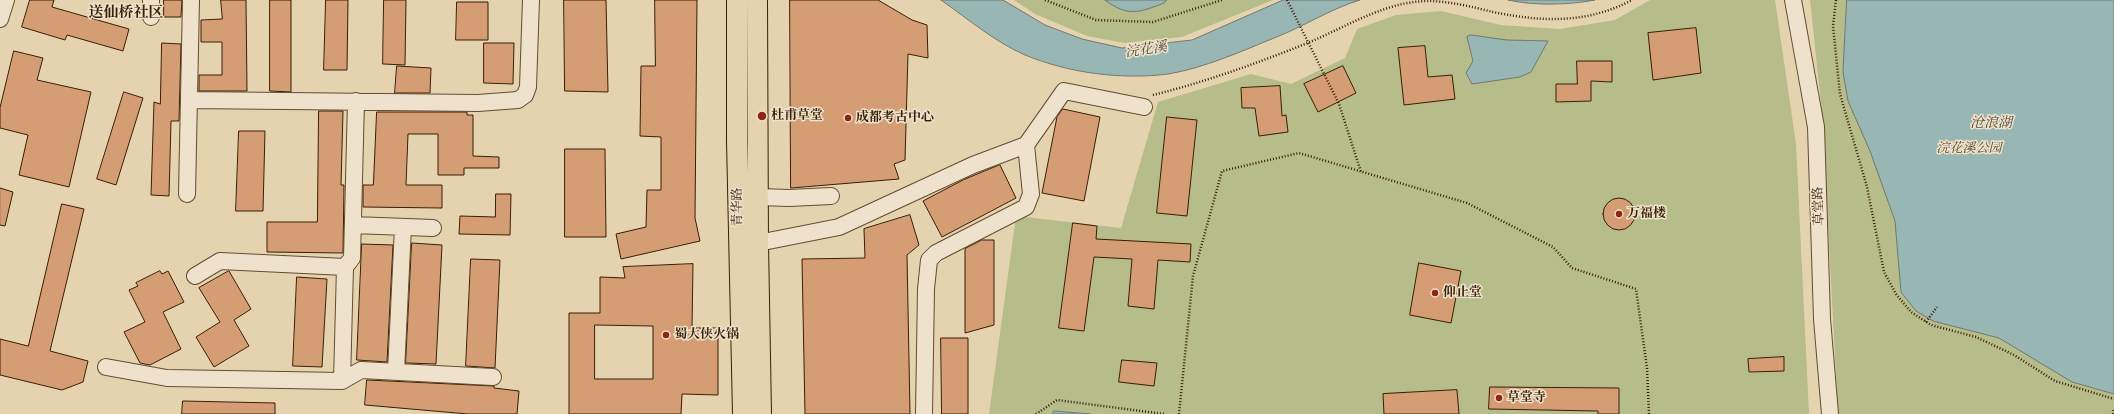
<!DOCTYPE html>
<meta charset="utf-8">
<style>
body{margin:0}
canvas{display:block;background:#e5d3b0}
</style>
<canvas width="2114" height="414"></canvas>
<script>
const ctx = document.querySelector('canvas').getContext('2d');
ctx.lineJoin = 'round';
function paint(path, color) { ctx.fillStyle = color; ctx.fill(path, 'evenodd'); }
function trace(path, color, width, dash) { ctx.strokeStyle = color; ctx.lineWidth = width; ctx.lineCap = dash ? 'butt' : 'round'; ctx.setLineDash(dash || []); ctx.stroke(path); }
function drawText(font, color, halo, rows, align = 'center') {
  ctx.font = font + ' "Gentium Book Plus","Noto Serif SC",serif'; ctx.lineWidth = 3; ctx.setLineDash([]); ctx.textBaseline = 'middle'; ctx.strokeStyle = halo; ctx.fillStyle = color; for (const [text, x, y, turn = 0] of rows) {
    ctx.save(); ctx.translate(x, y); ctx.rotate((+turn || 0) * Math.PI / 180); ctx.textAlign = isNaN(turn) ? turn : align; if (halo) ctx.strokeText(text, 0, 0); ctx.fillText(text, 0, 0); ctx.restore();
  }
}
const green = new Path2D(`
 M1014,0h259l-91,37 -58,6 -37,-7 -52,-22z
 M1650,0h125l21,144 13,270h-820l27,-198 105,12 37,-126 93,-28 40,10 54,-26 12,-29 39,-14 45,-4 60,14 59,4 55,-9z
 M1810,0h304v414h-276l-16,-301z`);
const water = new Path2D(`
 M941,0h62l42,25 37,14 40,9 70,-8 91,-40h77c-30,9 -57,27 -86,38 -34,14 -70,30 -106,36 -47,6 -99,-1 -143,-19 -30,-13 -57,-36 -84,-55z
 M1105,0h62l-3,3c-26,10 -36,14 -59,-3z
 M1508,0h87c-26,5 -61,6 -87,0z
 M1847,0h267v394l-42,-12 -73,-44 -66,-17 -17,-10 -15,-19 -6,-71 -25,-70 -22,-50 -5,-29z
 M1471,35l36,5 41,1 -17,31 -11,5 -48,7 -6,-11 7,-12 -6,-24z
 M1054,411l37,3h-38z`);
const building = new Path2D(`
 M30,0h24l-2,7 77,22 -6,22 -56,-16 -2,5 -43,-13z
 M164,0h18l-1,17h-17z
 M221,0h25l1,91h-48v-16h23v-33h-21v-22l21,-1z
 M270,0h21v92l-21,-1z
 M326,0h22l-1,70h-23z
 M384,0h22l-1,65 -22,-1z
 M564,0h42l2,92 -43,-1z
 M655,0h42l-2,218 5,23 -79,18 -5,-25 30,-7 1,-37h14v-53l-21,-1 1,-70h14z
 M790,0h88l34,20 15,5 1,33 -20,-4 -3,106 -11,4 5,15 -108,9z
 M457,2h31v38h-32z
 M1696,28l5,45 -48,7 -5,-47z
 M162,43l19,1 -2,77h-8l-2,75 -18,-1 3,-93 6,2z
 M484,43h30l-1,41 -29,-1z
 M1425,46l3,31 24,-2 3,24 -51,6 -6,-57z
 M14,51l29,7 -6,22 54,12 -22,95 -50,-12 9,-40 -28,-7v-20z
 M1577,61h35v21l-21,-1v20l-35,1v-18h21z
 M397,66l34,2 -1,25h-35z
 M1343,66l13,27 -38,19 -14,-28z
 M1280,86l2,30 4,-1 2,17 -29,4 -4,-28h-13l-1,-20z
 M124,92l19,6 -27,87 -19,-6z
 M1063,109l37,8 -16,84 -42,-8 15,-76z
 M319,111h24l-2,74h3l-1,68 -76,-1v-30h50z
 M377,112h90v3h6v41l26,1v11h-35v7h-26v-41h-30l-2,51h36v23l-79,-1v-22h10z
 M1167,117l30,3 -10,96 -30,-3z
 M239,131h26l-2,80h-27z
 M565,149h40l1,88h-41z
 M1000,165l16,33 -74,39 -19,-36 40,-21z
 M0,188l13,4 -8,34 -5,-1z
 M496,194h15l-1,41 -51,-1 1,-18 35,1z
 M1603 214a16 16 0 1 1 32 0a16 16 0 1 1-32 0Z
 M62,204l22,5 -34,142 38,10 -5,21 -21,8 -62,-15v-36l28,7z
 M910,215l9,30 -12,10 3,159h-105l-3,-155 63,-1 -1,-29z
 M1073,223l24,3 -1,13 95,5 -1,18 -32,-2 -4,49 -26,-3 4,-47 -38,-2 -10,74 -25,-3z
 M982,240h12v85l-29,8v-84z
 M412,243l30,2 -6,119 -30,-1z
 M362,244l31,1 -6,117 -30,-2z
 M471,259l29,1 -5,108 -29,-2z
 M1419,263l42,8 -10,52 -41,-8z
 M693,264l-1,64h26v67l-36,-1 -1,20h-112v-101h31v-36l25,1 -2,-11zM595,325l58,1v53h-58z
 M160,271l2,3 6,-3 16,31 -21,10 18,37 -31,16 -10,-2 -16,-31 21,-10 -16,-32 9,-4 -2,-3z
 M229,271l22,38 -17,11 15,26 -35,21 -18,-30 24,-15 -21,-34z
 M297,277l30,2 -5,88 -29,-1z
 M941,338h27v76h-26z
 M1784,357v14l-35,1 -1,-13z
 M1122,360l35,3 -3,23 -35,-4z
 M367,380l127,6v2l25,3 -2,23h-49l-103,-9z
 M1490,387l129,1v26h-21v-3l-109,-2z
 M1457,390l2,24h-75l-1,-20z
 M183,401l92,2v11h-93z`);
const path = new Path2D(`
 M1045,0l51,20 57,2 69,-22
 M1287,0l52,104 22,68
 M1836,0l-3,26 7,68 27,93 17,85 12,22 15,18 20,13 45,12 38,18 41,26 59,18
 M1153,95c52,-13 102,-31 152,-51 40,-16 78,-42 122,-43 22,0 46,6 66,11 49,10 94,12 139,-12
 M1926,322l11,-15
 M1036,414l21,-14 107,14
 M1179,414l14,-138 29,-105 77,-18 168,50 86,44 19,21 64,21 11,79 2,46
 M2113,414l1,-5`);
const minor = new Path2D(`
 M151,0v17
 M1793,0l23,127 6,192 8,95
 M0,19l6,-19
 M189,100l289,3 40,-3 7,-5 3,-8 3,-87
 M187,194l4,-194
 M758,197l31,1 42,-2
 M353,225l80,3
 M758,243l81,-16 134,-62 53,-20 38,-54 80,16
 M195,276l25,-15 125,6
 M106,367l61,11 175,3 19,-11 132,7
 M396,372l7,-145
 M342,381l3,-114 7,-9 4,-157
 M924,414l2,-125 3,-29 7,-7 90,-46 5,-13 -5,-49`);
const major = new Path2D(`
 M737,0v141l6,273
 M757,0l1,243 3,171`);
const markers = [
 [762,116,5,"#8f2418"],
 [848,118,4,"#8f2418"],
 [1619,214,4,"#8f2418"],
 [1435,293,4,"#8f2418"],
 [666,335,4,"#8f2418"],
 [1499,398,4,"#8f2418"]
];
const poiNames = [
 ["杜甫草堂",771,116],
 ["成都考古中心",856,118],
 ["万福楼",1627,214],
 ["仰止堂",1443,293],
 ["蜀大侠火锅",674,335],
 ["草堂寺",1507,398]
];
const parkNames = [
 ["浣花溪公园",1969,149]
];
const streetNames = [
 ["草堂路",1819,206,-92],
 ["青华路",738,207,-91]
];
const waterNames = [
 ["浣花溪",1146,50,-8],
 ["沧浪湖",1991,123]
];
const quarterNames = [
 ["送仙桥社区",126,13]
];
paint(green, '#b6bc8a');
paint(water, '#98b6b4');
trace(water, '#727a6e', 1);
paint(building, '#d59d74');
trace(building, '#391f04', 1);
trace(minor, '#644c2f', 18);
trace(major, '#391f04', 22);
trace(path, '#391f04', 2.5, [1, 2]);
trace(minor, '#eee2cc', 16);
trace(major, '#e5d3b0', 20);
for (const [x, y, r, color] of markers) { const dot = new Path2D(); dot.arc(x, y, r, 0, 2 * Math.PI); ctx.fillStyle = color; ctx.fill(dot); trace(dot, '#eee2cc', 1.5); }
drawText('bold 13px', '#391f04', '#eee2cc', poiNames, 'left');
drawText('italic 13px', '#584626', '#eee2cc', parkNames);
drawText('13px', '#391f04', '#eee2cc', streetNames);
drawText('italic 14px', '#564c39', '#eee2cc', waterNames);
drawText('bold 15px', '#391f04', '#eee2cc', quarterNames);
</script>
